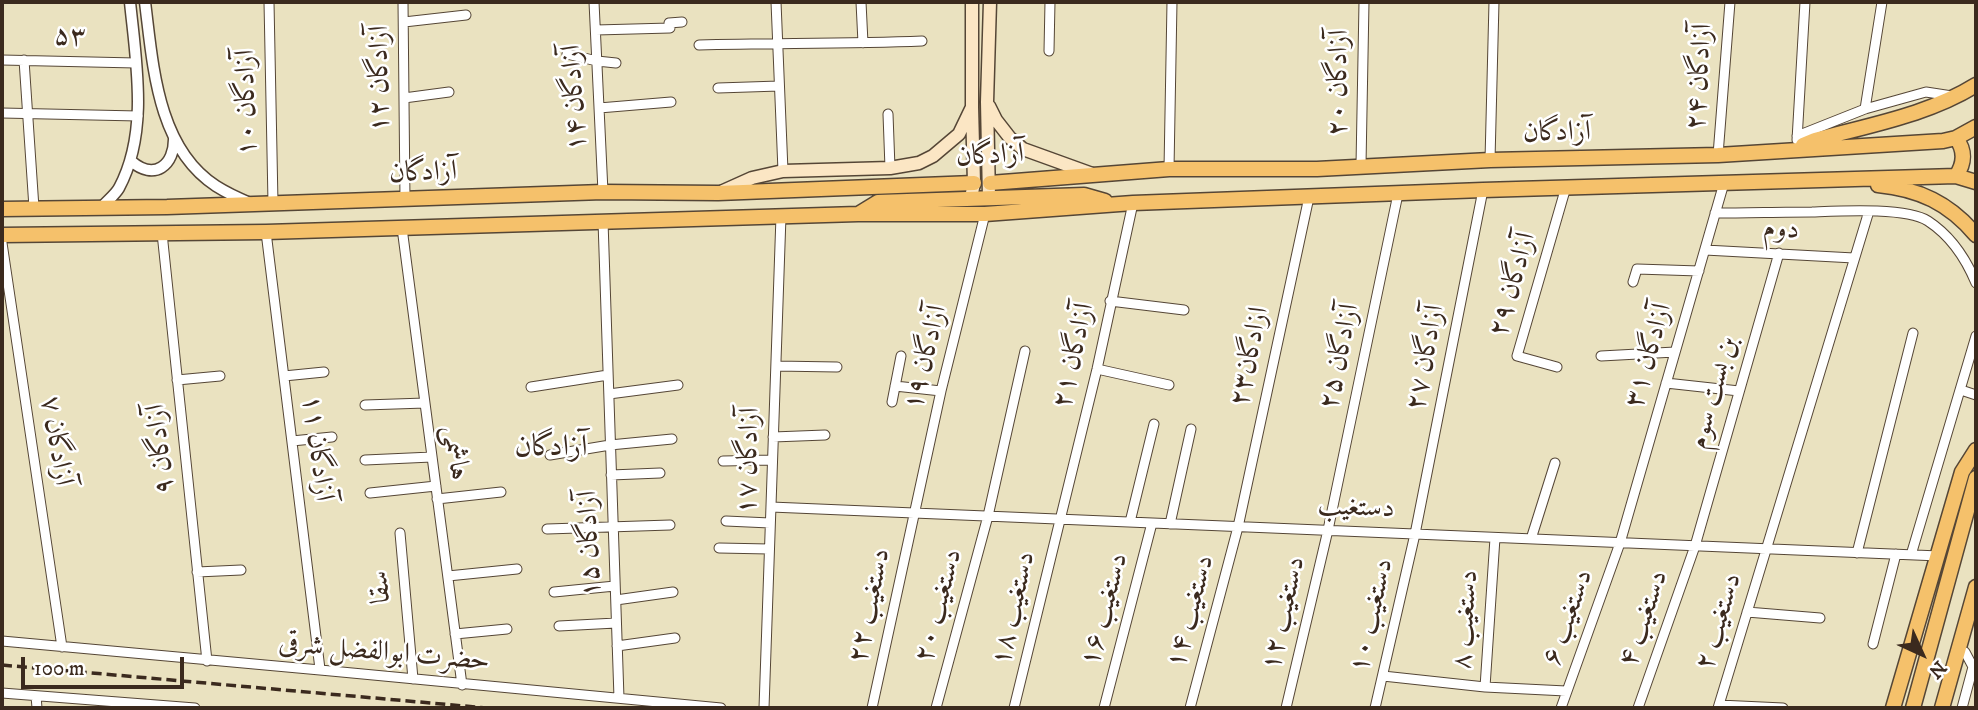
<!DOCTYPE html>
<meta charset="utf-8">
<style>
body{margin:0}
#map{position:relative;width:1978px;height:710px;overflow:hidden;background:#eae2c0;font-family:"IM FELL DW Pica",serif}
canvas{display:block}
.frame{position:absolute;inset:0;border:4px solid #3b2a1e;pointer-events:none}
.north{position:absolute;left:1887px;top:619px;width:70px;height:70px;-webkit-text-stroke:5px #fff;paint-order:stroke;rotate:135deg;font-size:19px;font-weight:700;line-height:28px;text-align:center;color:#3b2a1e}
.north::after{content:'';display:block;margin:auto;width:24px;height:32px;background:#3b2a1e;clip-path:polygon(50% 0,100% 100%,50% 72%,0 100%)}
.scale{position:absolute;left:21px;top:657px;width:163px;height:32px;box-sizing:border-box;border:4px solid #3b2a1e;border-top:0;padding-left:9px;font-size:21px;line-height:24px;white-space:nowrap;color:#3b2a1e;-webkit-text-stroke:5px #fff;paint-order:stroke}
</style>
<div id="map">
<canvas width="1978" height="710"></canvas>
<div class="frame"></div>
<div class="north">N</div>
<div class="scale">100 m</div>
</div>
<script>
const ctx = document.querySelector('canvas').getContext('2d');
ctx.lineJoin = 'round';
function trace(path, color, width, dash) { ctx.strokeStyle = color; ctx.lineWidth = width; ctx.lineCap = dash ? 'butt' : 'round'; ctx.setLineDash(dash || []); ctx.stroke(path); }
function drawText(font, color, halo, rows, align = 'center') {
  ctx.font = font + ' "IM FELL DW Pica",Amiri,serif'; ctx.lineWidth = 5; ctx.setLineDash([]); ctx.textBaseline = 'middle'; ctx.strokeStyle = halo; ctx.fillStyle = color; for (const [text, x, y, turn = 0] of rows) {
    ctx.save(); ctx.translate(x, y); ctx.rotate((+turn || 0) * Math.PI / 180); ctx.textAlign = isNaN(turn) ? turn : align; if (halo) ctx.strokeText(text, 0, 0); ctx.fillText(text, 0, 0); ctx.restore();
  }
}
const minor = new Path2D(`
 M269,2l4,201
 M403,2l2,197
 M594,2l9,190
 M776,2l7,169
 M861,2l2,41
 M404,22l62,-7
 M596,30l74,-2 -1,-5 13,-1
 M699,45c74,-2 148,-1 223,-4
 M1049,51l1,-49
 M567,54l30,7 19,2
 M2,60l134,3
 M24,60l10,148
 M718,88l61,-2
 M404,98l45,-6
 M599,108l72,-6
 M1865,109l17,-107
 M2,113l136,3
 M888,114l2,54
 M1797,136l68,-27 61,-17 26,4
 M1797,140l8,-138
 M1718,155l12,-153
 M1490,160l4,-158
 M1361,165l3,-163
 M1169,169l3,-167
 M1715,213c33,0 65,-1 97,-1 27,-1 94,-5 116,9 23,15 38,38 48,62
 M603,221l16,477
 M402,228l60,457
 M266,232l54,437
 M162,233l45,428
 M2,243l60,404
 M1705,250l149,8
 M1633,282l4,-13 62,2
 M1110,301l74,9
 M1601,356l74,-4
 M776,366l61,1
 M1557,367l-40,-11 49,-169
 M1097,369l72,16
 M284,376l40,-4
 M177,380l43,-4
 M1666,383l73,8
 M895,386l46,5
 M531,387l77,-12
 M1961,390l15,5
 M609,394l69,-9
 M892,402l9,-46
 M365,405l60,-2
 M773,437l52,-2
 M292,441l40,-4
 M550,455l60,-10 62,-6
 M365,460l67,-3
 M723,461l49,-1
 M611,475l49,-2
 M370,493l66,-7
 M437,499l64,-7
 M771,507l1168,49
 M726,521l44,2
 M1130,522l24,-98
 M1170,524l21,-95
 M547,529l123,-4
 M400,533l13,146
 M1531,539l24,-76
 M719,548l50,1
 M1857,553l56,-220
 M1911,555l65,-219
 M197,572l44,-2
 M448,576l69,-7
 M554,592l61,-6
 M616,600l57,-8
 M1747,612l73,6
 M559,626l57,-3
 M455,634l52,-5
 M2,641c240,22 479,43 719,67
 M1873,644l23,-90
 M617,646l58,-8
 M1383,676l102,11 10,-149
 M1485,687l81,4
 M2,693l193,15
 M36,696l1,12
 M1719,705l64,3
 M764,708l17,-492
 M872,708l69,-317 44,-177
 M936,708l52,-192 37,-165
 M1014,708l83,-339 36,-166
 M1104,708l48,-185
 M1190,708l48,-181 71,-330
 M1286,708l42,-178 70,-336
 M1375,708l40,-174 68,-344
 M1561,708l59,-165 104,-360
 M1638,708l57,-162 84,-293
 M1718,708l151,-497
 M1962,708l11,-41 -8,-15`);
const tertiary = new Path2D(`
 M145,2c8,63 12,146 71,184 11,7 22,12 34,17
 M131,161c23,20 44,5 43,-24
 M101,208c6,-7 14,-13 18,-20 30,-56 17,-126 11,-186`);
const secondary = new Path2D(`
 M989,106l7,14 14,18 13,11 72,26
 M723,191l29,-13 31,-7 107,-3 29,-5 14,-7 26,-22 13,-27
 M971,198l3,-15 -2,-76v-105
 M989,198l-2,-96 3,-100`);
const primary = new Path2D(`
 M1803,145l12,-5c54,-15 113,-25 161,-55
 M1956,176c9,-13 9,-26 0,-38
 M990,183l179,-14h148l173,-9 228,-5 225,-14 13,-3 20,-11
 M1878,185c41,4 71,18 98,50
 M2,209l165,-2 436,-15 115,1 256,-10
 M860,213l18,-11 206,-7 21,6
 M2,235l264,-3 592,-18h127l148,-11 350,-13 473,-14 20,6
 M1893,708l69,-236 14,-22
 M1913,708l63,-230
 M1942,708l34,-121`);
const rail = new Path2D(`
 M2,665l485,43`);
const streetNames = [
 ["۵۳",70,38,2],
 ["۲۴ آزادگان",1701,77,-86],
 ["۱۲ آزادگان",381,79,-90],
 ["۲۰ آزادگان",1340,83,-89],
 ["۱۴ آزادگان",576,98,-93],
 ["۱۰ آزادگان",248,103,-91],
 ["آزادگان",1557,134,-1],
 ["آزادگان",990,157,-3],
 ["آزادگان",423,174,-2],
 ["دوم",1781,231,3],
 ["۲۹ آزادگان",1514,285,-74],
 ["۲۱ آزادگان",1075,356,-77],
 ["۳۱ آزادگان",1650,356,-74],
 ["۲۳ازادگان",1251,357,-78],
 ["۲۵ آزادگان",1341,357,-78],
 ["۱۹ آزادگان",927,358,-76],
 ["۲۷ آزادگان",1427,358,-79],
 ["بن بست سوم",1715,393,-74],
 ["۷ آزادگان",55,441,81],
 ["۱۱ آزادگان",316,448,83],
 ["۹ آزادگان",162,449,-96],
 ["هاشمی",454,453,82],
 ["۱۷ آزادگان",750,461,-88],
 ["دستغیب",1356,509,2],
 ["۱۵ آزادگان",591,544,-92],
 ["سقا",382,587,-95],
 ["دستغیب ۲۲",871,606,-78],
 ["دستغیب ۲۰",940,606,-75],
 ["دستغیب ۱۸",1015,609,-77],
 ["دستغیب ۱۶",1106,610,-75],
 ["دستغیب ۱۴",1192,612,-75],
 ["دستغیب ۱۲",1285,614,-77],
 ["دستغیب ۱۰",1373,616,-77],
 ["دستغیب ۶",1569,618,-70],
 ["دستغیب ۴",1645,619,-71],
 ["دستغیب ۸",1467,620,-86],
 ["دستغیب ۲",1720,622,-73],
 ["حضرت ابوالفضل شرقی",384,654,5]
];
const neighbourhoodNames = [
 ["آزادگان",551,449]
];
trace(minor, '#554636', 11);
trace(tertiary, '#554636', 13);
trace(secondary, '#554636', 15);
trace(primary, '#554636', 17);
trace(minor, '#fff', 9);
trace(tertiary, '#fff', 10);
trace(secondary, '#fbe6c4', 12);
trace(primary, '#f5c16b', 14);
trace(rail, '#3b2a1e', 3.5, [10, 5]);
drawText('28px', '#3b2a1e', '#fff', streetNames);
drawText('30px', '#3b2a1e', '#fff', neighbourhoodNames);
</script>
